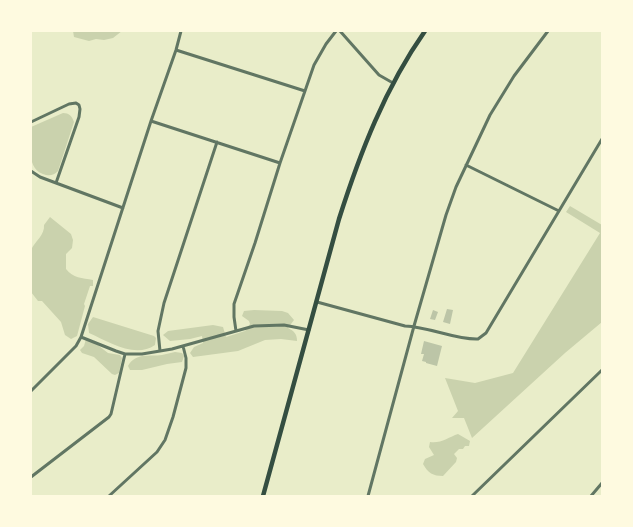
<!DOCTYPE html>
<style>
body{margin:0}
#map{position:relative;width:633px;height:527px;overflow:hidden;background:#e9edc9;font-family:"Public Sans",sans-serif}
canvas{display:block}
.frame{position:absolute;inset:0;border:32px solid #fefae0;pointer-events:none}
</style>
<div id="map">
<canvas width="633" height="527"></canvas>
<div class="frame"></div>
</div>
<script>
const ctx = document.querySelector('canvas').getContext('2d');
ctx.lineJoin = 'round';
function paint(path, color) { ctx.fillStyle = color; ctx.fill(path, 'evenodd'); }
function trace(path, color, width, dash) { ctx.strokeStyle = color; ctx.lineWidth = width; ctx.lineCap = dash ? 'butt' : 'round'; ctx.setLineDash(dash || []); ctx.stroke(path); }
const green = new Path2D(`
 M73,31h49l-9,7 -9,2 -8,-1 -7,2 -15,-4z
 M63,113c6,0 9,3 11,9l-16,49c-4,4 -7,5 -12,4 -21,-5 -15,-31 -15,-48z
 M570,206l32,19v97l-37,31 -93,85 -8,-20h-12l6,-7 -13,-33 30,5 38,-10 87,-140 -34,-21z
 M50,217l21,17 2,6 -1,8 -6,6v15c7,9 16,9 27,11v6h-3l-6,18 1,2 -8,30 -6,3 -6,-4 -4,-13 -19,-21h-4l-7,-9c0,-7 -2,-37 0,-42 4,-9 14,-15 13,-25z
 M254,310l28,1 6,2 6,7 -6,8c6,3 9,6 9,13l-16,-2 -16,1 -27,11 -45,6 -3,-4 4,-6 9,-4 -1,-7 -12,3 -20,2 -7,-6 5,-4 45,-6 10,2 3,10 19,-6 5,-7 -1,-3 -7,-5 2,-5z
 M93,317l61,19 2,2 -1,7c-20,14 -46,-3 -66,-12l-1,-9z
 M86,339l13,7 9,7 12,2 2,3 -3,15 -4,2 -3,-1 -18,-17 -12,-4 -2,-3 4,-4z
 M175,352l7,1 2,3 -2,6 -15,2 -25,6h-12l-2,-4c8,-14 21,-9 34,-11 4,-1 9,-2 13,-3z
 M458,434l12,7 -1,5h-4l-2,3h-4l-5,5 3,4 -1,4 -13,14c-10,0 -15,-3 -20,-12l2,-5 9,-4 -5,-8 1,-5c10,2 19,-5 28,-8z`);
const building = new Path2D(`
 M447,309l6,1 -3,14 -7,-2z
 M433,310l5,2 -3,8 -5,-1z
 M424,341l18,5 -5,20 -11,-3v-1l-4,-1 2,-7h-3z`);
const minor = new Path2D(`
 M340,31l39,44 14,8
 M176,50l129,41
 M151,121l129,42
 M31,122l38,-18 7,-1 3,2 1,4 -1,8 -23,66
 M466,165l93,46
 M31,171l9,6 83,31
 M317,302l88,24c25,1 51,14 73,13l8,-6 116,-194
 M236,331l-2,-14v-13l21,-61 25,-80 34,-98 12,-21 10,-13
 M81,337l35,14 9,3h17l30,-5 82,-23 30,-1 25,5
 M160,351l-2,-20 6,-28 53,-161
 M31,391l45,-45 5,-9 70,-216 25,-71 5,-19
 M31,477l78,-60 2,-3 14,-60
 M109,496l48,-44 8,-12 8,-23 13,-49v-10l-3,-12
 M368,496l46,-170 32,-111 10,-28 34,-72 24,-39 34,-45
 M472,496l130,-126
 M591,496l11,-13`);
const secondary = new Path2D(`
 M263,496l76,-277c21,-66 46,-131 86,-188`);
paint(green, '#cad2ad');
paint(building, '#bcc5a7');
trace(minor, '#617663', 3);
trace(secondary, '#344e41', 4.5);
</script>
